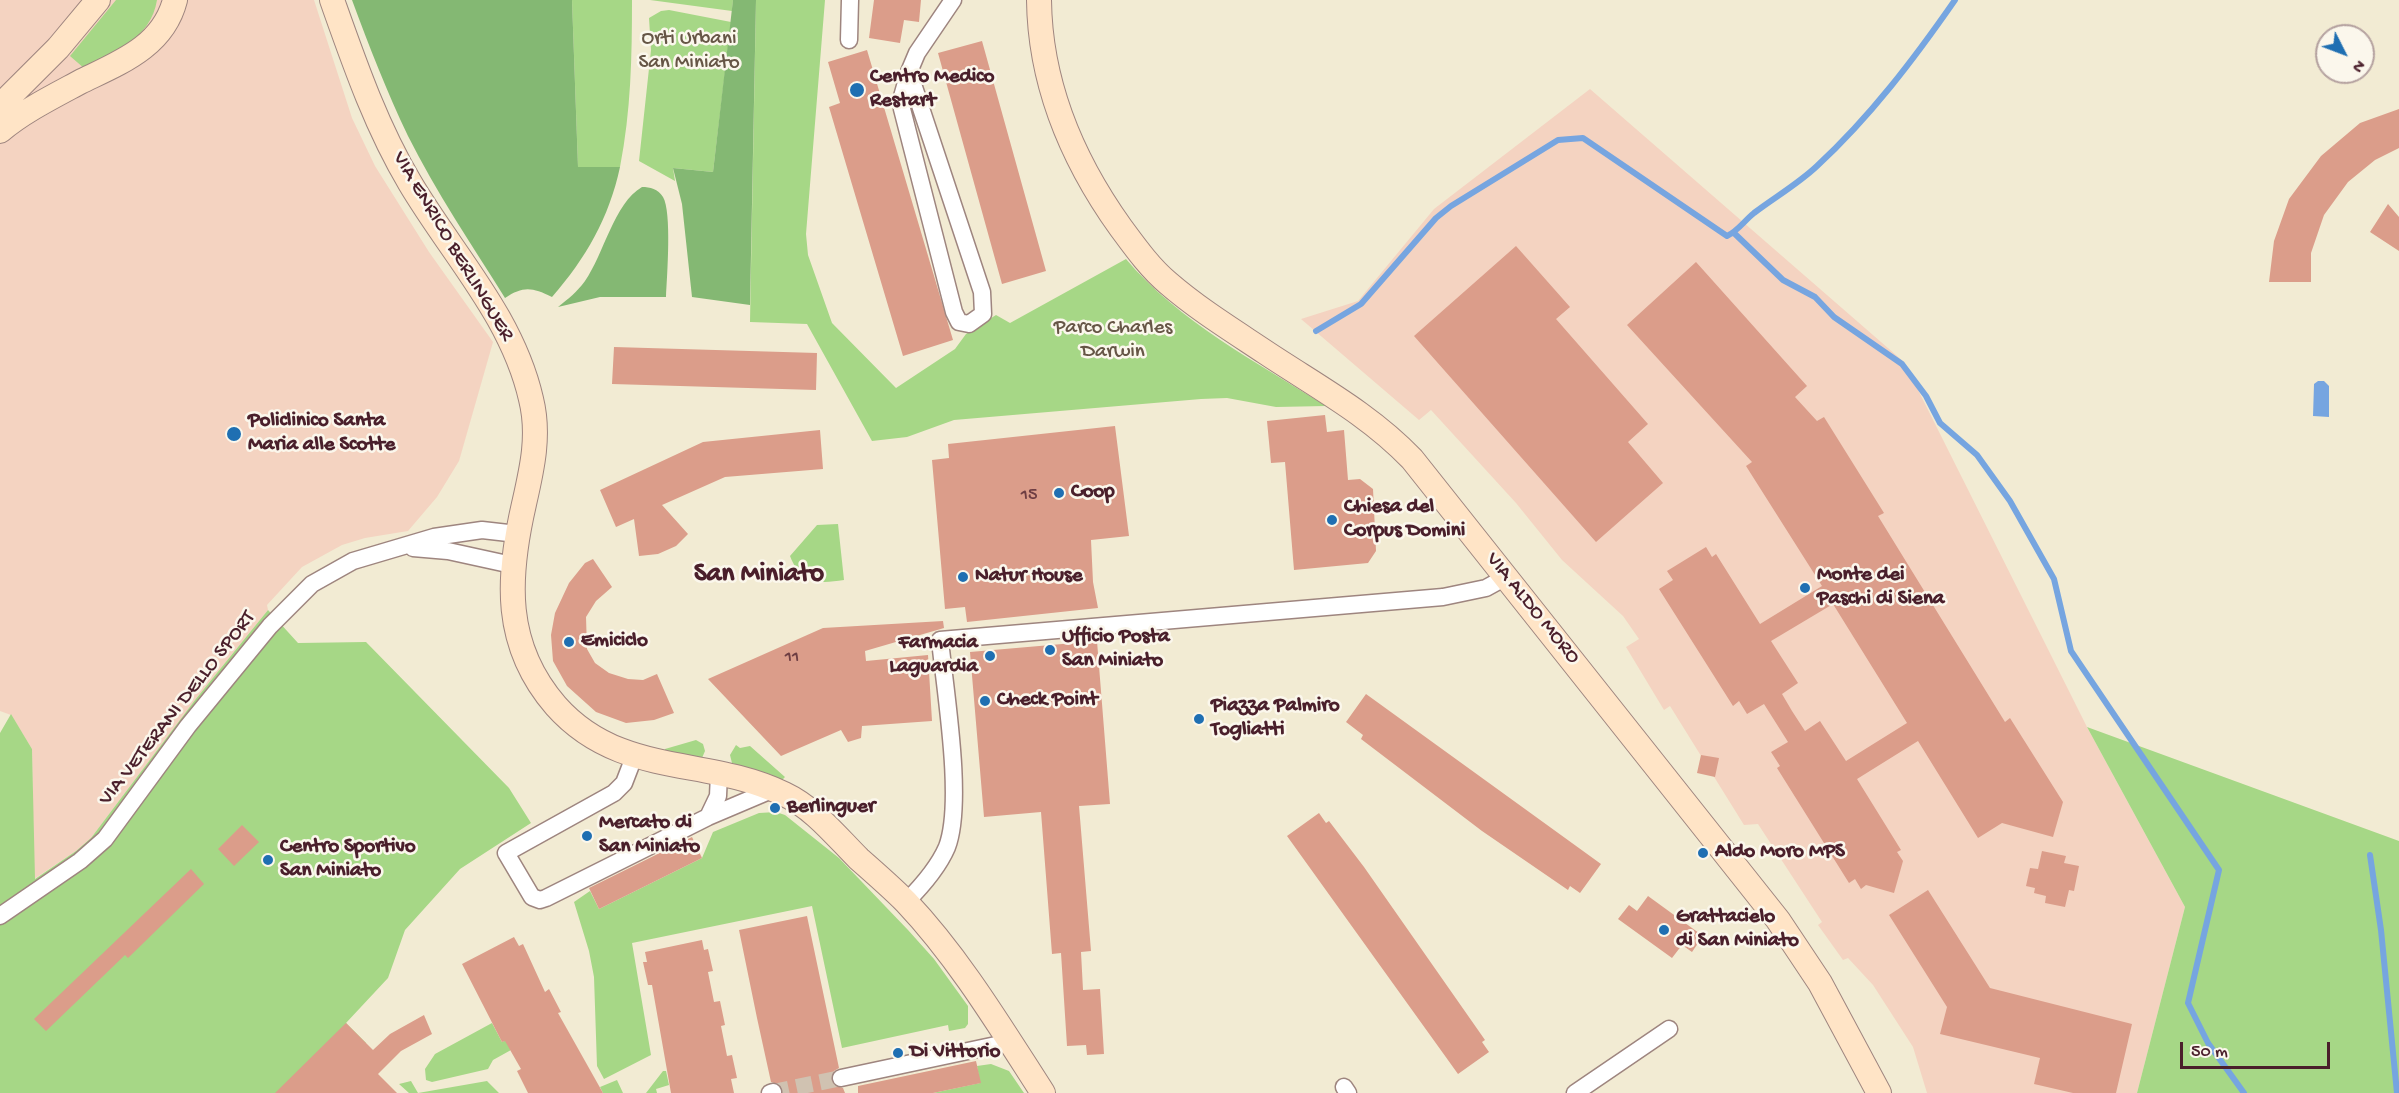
<!DOCTYPE html>
<style>
body{margin:0}
#map{position:relative;width:2399px;height:1093px;overflow:hidden;background:#f2ebd3;font-family:"Gochi Hand",sans-serif}
canvas{display:block}
.north{position:absolute;left:2315px;top:24px;width:60px;height:60px;box-sizing:border-box;background:#fbf7ec;border:2px solid #b4a19f;border-radius:50%;rotate:132deg;font-size:16px;font-weight:700;line-height:24px;text-align:center;color:#4a1f2b}
.north::after{content:'';display:block;margin:auto;width:21px;height:27px;background:#1f6fb2;clip-path:polygon(50% 0,100% 100%,50% 72%,0 100%)}
.scale{position:absolute;left:2180px;top:1042px;width:150px;height:27px;box-sizing:border-box;border:3px solid #4a1f2b;border-top:0;padding-left:8px;font-size:18px;line-height:21px;white-space:nowrap;color:#4a1f2b;-webkit-text-stroke:4px #fbf7ec;paint-order:stroke}
</style>
<div id="map">
<canvas width="2399" height="1093"></canvas>
<div class="north">N</div>
<div class="scale">50 m</div>
</div>
<script>
const ctx = document.querySelector('canvas').getContext('2d');
ctx.lineJoin = 'round';
function paint(path, color) { ctx.fillStyle = color; ctx.fill(path, 'evenodd'); }
function trace(path, color, width, dash) { ctx.strokeStyle = color; ctx.lineWidth = width; ctx.lineCap = dash ? 'butt' : 'round'; ctx.setLineDash(dash || []); ctx.stroke(path); }
function drawText(font, color, halo, rows, align = 'center') {
  ctx.font = font + ' "Gochi Hand",sans-serif'; ctx.lineWidth = 5; ctx.setLineDash([]); ctx.textBaseline = 'middle'; ctx.strokeStyle = halo; ctx.fillStyle = color; for (const [text, x, y, turn = 0] of rows) {
    ctx.save(); ctx.translate(x, y); ctx.rotate((+turn || 0) * Math.PI / 180); ctx.textAlign = isNaN(turn) ? turn : align; if (halo) ctx.strokeText(text, 0, 0); ctx.fillText(text, 0, 0); ctx.restore();
  }
}
const built = new Path2D(`
 M0,0h314l38,118 23,48 54,86 64,90 -34,119 -22,36 -29,34 -43,7 -23,7 -40,22 -35,38 1,5 -73,90 -104,138 -15,13 -42,28 -2,-130 -21,-34 -11,-4z
 M1590,89l314,273 183,365 98,180 -48,186h-210l-14,-46 -40,-62 -25,-27 -5,2 -25,-35 4,-3 -64,-98 -14,1 -74,-119 -6,4 -38,-63 13,-8 -16,-23 -61,-56 -46,-57 -85,-93 -12,10 -118,-101 57,-18 76,-92z`);
const green = new Path2D(`
 M116,0h41c-6,38 -42,53 -72,69l-15,-13z
 M572,0h60c0,57 -1,111 -12,167h-42z
 M650,0h83l-1,11z
 M756,0h69l-19,234 2,21 24,68 64,65 59,-39 11,-15 30,-19 14,8 116,-64c52,62 132,104 200,147l-50,1 -49,-9 -26,1 -247,21 -47,17 -35,4 -65,-117 -57,-2z
 M669,10l62,12 -18,150 -40,-4 2,13 -36,-20 12,-111 -2,-32 12,-7z
 M838,524l6,56c-26,4 -43,4 -54,-24l27,-31z
 M268,610l30,33 68,-1 143,146 22,35 -71,46 -55,61 -17,48 -42,45 20,20 -52,50h-314v-360l11,-19 21,35 3,130 41,-28 15,-13 104,-138z
 M2087,727l312,114v252h-262l48,-186z
 M696,740l7,4 2,7 -3,7 -38,-6 1,-3z
 M736,745l4,3 10,-2 35,31 -3,3 -50,-17 -2,-8z
 M776,812l9,3 54,43 69,72 26,29 34,47v18l-3,4 -16,3 -1,-6 -106,23 -30,-142 -180,37 19,112 -47,24 -7,-13 -3,-89 -5,-26 -15,-49 16,-11 9,18 103,-51 11,-26 46,-19z
 M492,1023l10,19 4,-2 5,10 -18,10 -5,9 -56,13 -6,-2 -1,-11 10,-15z
 M991,1064l18,7 15,22h-91l47,-10 -3,-17z
 M663,1071h3l3,14 -13,4 1,4h-11z
 M617,1080l6,13h-20l-3,-6z
 M411,1081l7,12 69,-12 12,12h-90l-10,-9z`);
const forest = new Path2D(`
 M352,0h220l6,167h42c-11,51 -34,91 -68,130 -20,-10 -29,-11 -47,1 -33,-53 -69,-106 -97,-162 -21,-44 -39,-90 -56,-136z
 M733,0h23l-6,305 -58,-8 -10,-93 -9,-36 40,4z
 M642,187c8,0 16,2 21,10 9,15 4,79 3,100h-66l-42,10c10,-8 19,-15 27,-26 19,-27 29,-78 57,-94z`);
const water = new Path2D(`
 M2318,381h6l5,5v31l-16,-1 1,-32z`);
const stream = new Path2D(`
 M1734,233l49,47 32,17 19,20 68,47 24,32 14,27 37,32 33,46 44,78 17,72 148,219 -31,133 20,40 36,50
 M1316,331l45,-27 75,-86 15,-12 107,-66 25,-2 144,98c11,-5 17,-15 27,-23 21,-16 44,-29 63,-47 53,-49 97,-107 138,-166
 M2370,855l11,75 16,163`);
const building = new Path2D(`
 M874,0h47l-2,22 -15,-2 -4,23 -31,-5z
 M982,41l64,230 -44,13 -64,-231z
 M867,50l86,290 -50,16 -74,-249 11,-4 -12,-41z
 M2399,109v39l-24,12 -27,22 -24,33 -13,38v29h-42l5,-41 15,-42 32,-43 39,-33z
 M2388,204l11,13v34l-29,-19z
 M1516,246l54,61 -14,12 92,105 -20,18 35,41 -67,59 -182,-206z
 M1696,262l111,124 -12,11 22,24 7,-4 60,96 -6,3 127,206 5,-4 53,84 -10,35 -51,-14 -24,15 -60,-97 -61,38 44,71 -4,2 6,9 -9,32 -28,-8 -5,4 -6,-10 -6,4 -72,-115 3,-2 -9,-14 17,-10 -24,-38 -17,10 -8,-13 -6,5 -74,-117 14,-9 -6,-9 39,-24 6,10 4,-3 44,70 62,-38 -76,-120 6,-4 -125,-137zM1833,604l74,119 -61,38 -26,-40 -15,10 -13,-20 -10,-17 16,-11 -27,-42z
 M614,347l203,6 -1,37 -204,-6z
 M1325,415l2,17 17,-2 4,50 12,-1 13,10 3,62 -8,12 -74,7 -9,-108 -14,1 -4,-42z
 M1115,426l14,110 -38,4 2,42 5,26 -131,14 -2,-15 -20,2 -13,-149 17,-2 -1,-14z
 M820,430l3,39 -98,8 -63,28 26,29 -12,12 -18,8 -19,2 -5,-37 -18,8 -16,-37 103,-48z
 M593,559l19,28 -16,14 -10,16 1,32 8,14 14,10 19,6 15,1 14,-6 17,39 -20,7 -28,3 -30,-11 -29,-26 -14,-25 -2,-26 4,-22 14,-30 16,-20z
 M943,621l1,7 -79,23 1,10 62,-6 4,66 -70,5 -1,12 -13,4 -7,-12 -60,26 -73,-77 115,-51z
 M1097,641l13,163 -31,2 12,145 -10,1 2,38 17,-1 4,65 -17,1 -1,-10 -19,1 -6,-93 -9,1 -11,-142 -57,5 -14,-165z
 M1366,694l235,170 -21,29 -10,-7 -2,4 -86,-59 -121,-92 2,-4 -17,-13z
 M1701,755l18,3 -4,19 -18,-4z
 M1319,813l7,10 3,-2 35,46 121,173 -3,2 7,10 -31,22 -171,-238z
 M242,825l17,17 -25,24 -16,-17z
 M692,837l10,21 -103,51 -10,-21z
 M2042,851l24,5 -2,7 15,3 -5,25 -5,-1 -4,17 -20,-4 1,-7 -12,-3 1,-5 -9,-2 4,-18 8,1z
 M191,869l13,15 -76,74 -3,-3 -79,76 -12,-12z
 M1928,890l62,98 142,36 -16,69h-43l-39,-9 6,-26 -100,-24 7,-27 -58,-92z
 M1648,896l55,40 -11,16 -10,-7 -10,13 -54,-39 11,-14 8,6z
 M807,916l32,152 -5,3 -3,9 3,5 9,3 2,5h-62l-3,-8 -9,-3 -14,-64 -18,-88z
 M514,937l5,9 4,-2 22,48 4,-3 12,23 -3,1 45,80h-75l-11,-22 4,-2 -16,-28 -3,1 -40,-78z
 M702,940l2,10 4,-1 5,22 -5,1 6,30 6,-1 5,24 -4,1 6,30 5,-1 5,23 -6,1 3,14h-63l-19,-108h-4l-5,-23h4l-2,-10z
 M424,1015l8,19 -31,17 -23,23 19,19h-122l71,-70 27,27 17,-16z
 M976,1061l5,22 -48,10h-75v-7z`);
const streetTunnel = new Path2D(`
 M773,1092l68,-14`);
const street = new Path2D(`
 M849,40l1,-40
 M909,72l73,220 1,22 -14,10 -10,-2 -5,-10 -52,-203 -1,-9z
 M909,72l8,-19 36,-53
 M413,548l35,3 64,14
 M634,757l-10,26 -10,10 -108,60 26,44 8,3 6,-2 162,-81 66,-28
 M708,817l10,-21 1,-22
 M906,902c16,-16 32,-34 41,-55 17,-45 -2,-156 -7,-207l503,-43 43,-9 20,-11
 M0,916l80,-55 25,-22 83,-113 82,-100 42,-42 41,-23 81,-24 48,-7 35,4
 M841,1078l169,-36
 M1344,1087l4,6
 M770,1093l3,-1
 M1575,1093l94,-64`);
const secondary = new Path2D(`
 M332,0c22,62 44,126 78,183 42,71 102,133 121,216 9,36 1,70 -7,105 -17,74 -21,141 32,202 64,72 150,50 228,88 30,14 52,42 75,65 16,14 32,28 47,43 53,56 95,126 137,191
 M1039,0c1,84 34,161 82,228 14,19 29,40 47,55 30,26 64,47 97,69 51,34 104,62 147,107l366,461 42,63 59,110
 M0,106l58,-58 40,-48
 M0,131c22,-19 54,-35 80,-49 39,-19 83,-35 95,-82`);
const markers = [
 [857,90,8,"#1f6fb2"],
 [234,434,8,"#1f6fb2"],
 [1059,493,6,"#1f6fb2"],
 [1332,520,6,"#1f6fb2"],
 [963,577,6,"#1f6fb2"],
 [1805,588,6,"#1f6fb2"],
 [569,642,6,"#1f6fb2"],
 [1050,650,6,"#1f6fb2"],
 [990,656,6,"#1f6fb2"],
 [985,701,6,"#1f6fb2"],
 [1199,719,6,"#1f6fb2"],
 [775,808,6,"#1f6fb2"],
 [587,836,6,"#1f6fb2"],
 [1703,853,6,"#1f6fb2"],
 [268,860,6,"#1f6fb2"],
 [1664,930,6,"#1f6fb2"],
 [898,1053,6,"#1f6fb2"]
];
const numberNames = [
 ["15",1029,496],
 ["11",792,658]
];
const parkNames = [
 ["Orti Urbani",689,40],
 ["San Miniato",689,64],
 ["Parco Charles",1113,329],
 ["Darwin",1113,353]
];
const poiNames = [
 ["Centro Medico",870,78],
 ["Restart",870,102],
 ["Policlinico Santa",248,422],
 ["Maria alle Scotte",248,446],
 ["Coop",1071,493],
 ["Chiesa del",1344,508],
 ["Corpus Domini",1344,532],
 ["Monte dei",1817,576],
 ["Paschi di Siena",1817,600],
 ["Natur House",975,577],
 ["Ufficio Posta",1062,638],
 ["San Miniato",1062,662],
 ["Emiciclo",581,642],
 ["Farmacia",978,644,"right"],
 ["Laguardia",978,668,"right"],
 ["Check Point",997,701],
 ["Piazza Palmiro",1211,707],
 ["Togliatti",1211,731],
 ["Berlinguer",787,808],
 ["Mercato di",599,824],
 ["San Miniato",599,848],
 ["Centro Sportivo",280,848],
 ["San Miniato",280,872],
 ["Aldo Moro MPS",1715,853],
 ["Grattacielo",1676,918],
 ["di San Miniato",1676,942],
 ["Di Vittorio",910,1053]
];
const streetNames = [
 ["VIA ENRICO BERLINGUER",452,247,59],
 ["VIA ALDO MORO",1532,609,51],
 ["VIA VETERANI DELLO SPORT",178,709,-52]
];
const districtNames = [
 ["San Miniato",759,576]
];
paint(built, '#f4d3c1');
paint(green, '#a6d786');
paint(forest, '#84b873');
paint(water, '#76a5e0');
trace(stream, '#76a5e0', 6);
paint(building, '#db9d8a');
trace(streetTunnel, '#d0c2b1', 16, [16, 8]);
trace(street, '#9e857f', 19);
trace(secondary, '#9e857f', 26);
trace(street, '#fff', 16);
trace(secondary, '#ffe4c6', 24);
for (const [x, y, r, color] of markers) { const dot = new Path2D(); dot.arc(x, y, r, 0, 2 * Math.PI); ctx.fillStyle = color; ctx.fill(dot); trace(dot, '#fbf7ec', 2); }
drawText('18px', '#6e3e43', null, numberNames);
drawText('21px', '#665646', '#fbf7ec', parkNames);
drawText('bold 21px', '#4a1f2b', '#fbf7ec', poiNames, 'left');
drawText('21px', '#4a1f2b', '#fbf7ec', streetNames);
drawText('bold 27px', '#4a1f2b', '#fbf7ec', districtNames);
</script>
